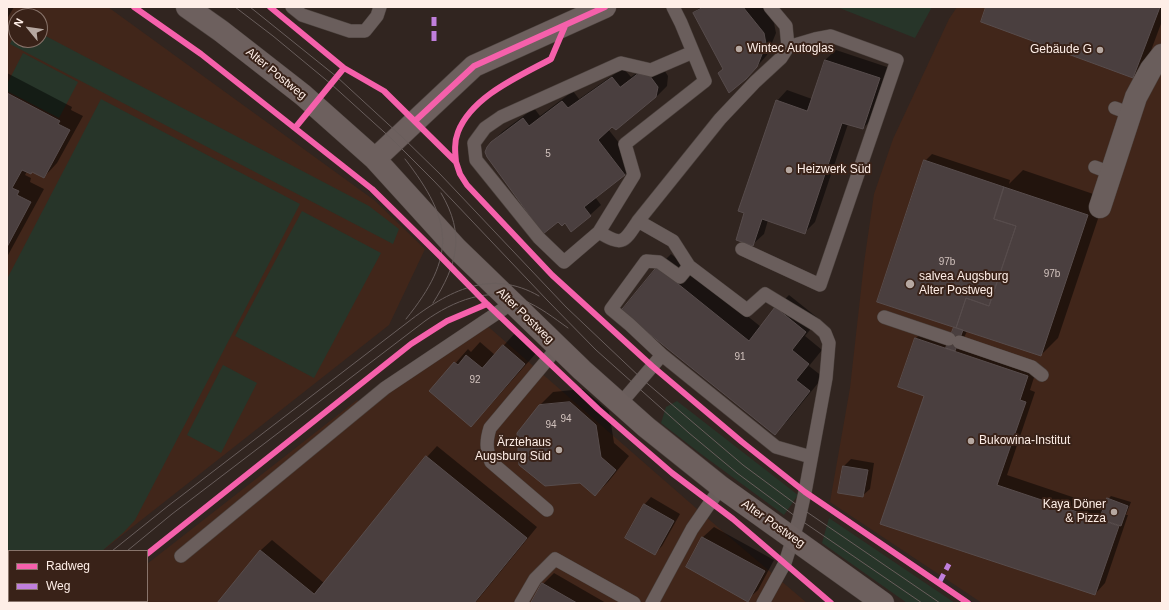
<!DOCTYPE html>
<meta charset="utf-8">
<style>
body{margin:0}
#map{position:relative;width:1169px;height:610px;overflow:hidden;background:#312520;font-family:Arial,sans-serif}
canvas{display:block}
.frame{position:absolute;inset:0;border:8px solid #feeee7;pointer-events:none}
.legend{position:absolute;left:8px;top:550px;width:140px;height:52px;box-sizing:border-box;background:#392218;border:1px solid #88746b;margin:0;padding:5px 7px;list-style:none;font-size:12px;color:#feeee7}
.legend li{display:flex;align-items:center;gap:8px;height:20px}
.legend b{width:20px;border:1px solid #88746b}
.north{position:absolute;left:8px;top:8px;width:40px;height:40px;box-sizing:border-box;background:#392218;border:1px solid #88746b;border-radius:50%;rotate:299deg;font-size:11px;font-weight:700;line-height:16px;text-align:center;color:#feeee7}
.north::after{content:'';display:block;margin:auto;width:14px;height:18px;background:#b6a8a1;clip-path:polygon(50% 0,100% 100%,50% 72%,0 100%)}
</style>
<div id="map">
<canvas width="1169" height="610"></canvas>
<div class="frame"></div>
<ul class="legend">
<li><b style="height:5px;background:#f560ab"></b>Radweg</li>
<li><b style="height:5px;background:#c07fdc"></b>Weg</li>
</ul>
<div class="north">N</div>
</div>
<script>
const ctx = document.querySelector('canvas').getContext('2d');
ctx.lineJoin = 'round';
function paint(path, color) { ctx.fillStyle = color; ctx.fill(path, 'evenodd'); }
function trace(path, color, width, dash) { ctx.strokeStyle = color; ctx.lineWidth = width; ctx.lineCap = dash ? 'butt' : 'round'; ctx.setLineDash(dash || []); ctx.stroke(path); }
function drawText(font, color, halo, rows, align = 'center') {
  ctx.font = font + ' Arial,sans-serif'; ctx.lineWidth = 4; ctx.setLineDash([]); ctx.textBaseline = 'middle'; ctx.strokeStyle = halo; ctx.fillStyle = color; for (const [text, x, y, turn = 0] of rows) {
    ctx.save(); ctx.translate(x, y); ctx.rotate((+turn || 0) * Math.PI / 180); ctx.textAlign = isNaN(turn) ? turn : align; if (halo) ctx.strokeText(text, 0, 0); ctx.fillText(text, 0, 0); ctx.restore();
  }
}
const built = new Path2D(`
 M7,7h101l266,193 51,49 -36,76 -287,226h-93v50l-2,2zM16,16h24v24h-24z
 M957,7h205v596h-180l-152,-101 20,-114 14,-125 10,-69 19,-55 56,-120z
 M484,323l236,206 87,74h-709l2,-2h47v-37l210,-164 8,6z`);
const green = new Path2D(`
 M837,7h95l-17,31z
 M16,32v8h24v-7l329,173 30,23 -6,15 -383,-200z
 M23,53l55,29 -19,36 -52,-27v-7z
 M101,99l199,105 -165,316 -11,12 -22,19h-93v50h33l-2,2h-33v-324z
 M302,211l79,42 -67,125 -79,-42z
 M223,365l34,18 -36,70 -34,-18z
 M677,401l121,94 -14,20 -83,-61 -40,-31 5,-16z
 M829,518l126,85h-48l-85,-60z`);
const shadow = new Path2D(`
 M7,7h7l-7,12z
 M700,7h62l12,16 2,10 -9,22 -21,24 -52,-66z
 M988,7h174v14l-16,43 -13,13z
 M836,50l54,18 -17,50 -10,10 -15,-4 -33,98 -10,10 -37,-12 -4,14 -11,10 24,-143 10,-11 25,9 13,-39z
 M649,64l12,1 7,11 -1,10 -11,11 -48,32 27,34 -10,11 -30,23 6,8 -11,10 -25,7 -74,-79 11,-11 32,-24 6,8 33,-25 6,8 44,-31 8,9z
 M7,73l65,34 -1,3 12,6 -26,47 -13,14 -12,-6h-5l-2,4 6,3 -1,4 14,7 -37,68z
 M932,154l78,26 -1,4 14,-14 82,28 -47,140 -17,17 -74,-24 -4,9 75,25 -8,25 5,2 -28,83 98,33 3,-9 3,-3 20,6 -5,13h2l-23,68 -10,11 -213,-71 43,-128 -25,-9 16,-48 11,-10 24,8 4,-9 -30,-166z
 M671,254l90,73 15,-19 13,-13 30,24 -14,17 17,14 -13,16 14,11 -35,43 -13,13 -117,-166z
 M516,332l22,19 -54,61 -13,14 -40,-35 37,-42 3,3 9,-10 15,13z
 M583,389l26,22 5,32 15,13 -21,26 -13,13 -56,-89 14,-14z
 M437,446l100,81 -62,76h-257l43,-53 11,-10 52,43 103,-126z
 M851,459l23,4 -4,26 -8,7 -23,-4 5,-26z
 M651,497l29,17 -18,32 -7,7 -11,-48z
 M714,527l60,33 -16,30 -11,10 -60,-33 16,-30z
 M554,573l52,30h-74l11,-19z`);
const building = new Path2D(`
 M704,7h39l21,26 2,11 -9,23 -11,12 -17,14 -11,-20 5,-4 -30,-56z
 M986,7h174l-27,71 -152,-56z
 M825,60l55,18 -17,51 -21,-6 -37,111 -43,-15 -9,27 -17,-6 8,-27 -6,-2 38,-111 31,11z
 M638,74l12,2 8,11 -2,10 -40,33 -4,-3 -14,13 27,35 -41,32 7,9 -20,16 -6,-9 -3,3 -4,-4 -15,12 -56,-77 -2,-5 2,-5 4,-5 32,-24 6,8 33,-25 6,7 44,-31 8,10z
 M7,93l53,28 -2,3 12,6 -26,48 -12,-6 -1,2 -9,-4 -10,18 7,3 -2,4 14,7 -24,45z
 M924,160l80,27 -10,32 22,7 -27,80 -23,-8 -10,30 -79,-26z
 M1004,187l84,28 -47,141 -85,-28 10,-30 23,8 27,-80 -22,-7z
 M657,267l92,74 26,-34 31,25 -14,18 17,14 -13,16 14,11 -35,44 -154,-124z
 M954,327l9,3 -8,21 -9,-3z
 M915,338l113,38 -8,24 6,2 -29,83 122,41 -24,69 -215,-71 44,-128 -26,-9z
 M503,345l22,19 -54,63 -42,-36 25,-29 4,3 8,-10 16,13z
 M570,402l26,23 5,32 15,13 -21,26 -15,-13 -35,3 -26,-21 -2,-32 22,-28z
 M426,456l101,82 -53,65h-257l43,-53 54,44z
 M843,466l25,4 -5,27 -25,-4z
 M1107,498l21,8 -7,20 -21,-7z
 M644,504l30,17 -19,34 -30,-17z
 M702,537l63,34 -17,31 -62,-35z
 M542,583l35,20h-46z`);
const lane = new Path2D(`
 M292,7l10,8 48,16h15l12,-15 3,-9
 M673,7l8,16 24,58 -80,63 9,31 -35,57 -35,30 -25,-24 -63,-78 -2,-17 11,-15 16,-11 120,-54 30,7 42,-18
 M1115,108l16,6
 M1095,167l16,6
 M638,221l35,20 16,25 58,44 18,-16 51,31 9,8 4,10 -3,35 -21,114 -6,27 -14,44 -22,40
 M599,232c24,15 25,10 39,-11l82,-102 35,-37 26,-24 7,-11 -2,-21 -16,-19
 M742,249l78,36 77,-225 -66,-24 -16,3 -27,8
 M689,266l-9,11 -21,-15 -13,-1 -35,48 18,15 33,31 114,92 35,10
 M884,317l65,22
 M959,342l73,25 10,8
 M620,404l42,-49
 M547,510l-56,-48c-5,-13 -5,-21 -1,-34l68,-81
 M181,556l204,-168 127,-85
 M521,603l14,-24 20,-20 79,44
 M652,603l40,-74 29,-42`);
const street = new Path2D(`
 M1100,207l36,-110 15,-28 11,-14`);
const secondary = new Path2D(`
 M187,7l34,24 82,64 72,64 81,89 126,122 64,57 75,60 162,116
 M375,159l99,-93 131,-59`);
const tram = new Path2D(`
 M235,7l38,29 58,48 63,57 40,40 113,119 49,50 93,83 48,40 62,46 123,84
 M250,7l87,70 63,58 40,39 126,133 76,72 101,86 58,43 139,95
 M405,159c48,62 52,97 1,160
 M433,303c24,-38 33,-68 8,-110
 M112,551l56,-45 240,-184c40,-31 83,-54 131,-26
 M127,551l45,-37 253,-193c28,-20 64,-35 98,-21 17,7 31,18 45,28
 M52,603l3,-2
 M66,603l3,-2`);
const quiet = new Path2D(`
 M434,41v-24
 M939,583l10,-19
 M87,603l3,-2`);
const cycleway = new Path2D(`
 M134,7l67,47 171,135 69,68 46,47 111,105 74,64 61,46 98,84
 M270,7l74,61 40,23 72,71 4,12 7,11 85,90 100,91 90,76 63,50 163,111
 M415,121l59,-55 131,-59
 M295,128l49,-60
 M456,162c-1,-10 -2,-20 2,-30 14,-36 62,-56 93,-73l14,-33
 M147,554l264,-210 36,-23 40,-17`);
const markers = [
 [739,49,4,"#b6a8a1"],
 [1100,50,4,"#b6a8a1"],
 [789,170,4,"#b6a8a1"],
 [910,284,5,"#b6a8a1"],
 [971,441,4,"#b6a8a1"],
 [559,450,4,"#b6a8a1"],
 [1114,512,4,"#b6a8a1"]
];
const numberNames = [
 ["5",548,154],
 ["97b",947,262],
 ["97b",1052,274],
 ["91",740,357],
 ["92",475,380],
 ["94",566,419],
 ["94",551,425]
];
const poiNames = [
 ["Wintec Autoglas",747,49],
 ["Gebäude G",1092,50,"right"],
 ["Heizwerk Süd",797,170],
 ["salvea Augsburg",919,277],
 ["Alter Postweg",919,291],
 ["Bukowina-Institut",979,441],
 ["Ärztehaus",551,443,"right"],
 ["Augsburg Süd",551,457,"right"],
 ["Kaya Döner",1106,505,"right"],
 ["& Pizza",1106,519,"right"]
];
const streetNames = [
 ["Alter Postweg",276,74,39],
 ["Alter Postweg",525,316,44],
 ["Alter Postweg",773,524,35]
];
paint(built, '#41261a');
paint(green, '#273529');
paint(shadow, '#0007');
paint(building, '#4a3f3f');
trace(building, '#574c4c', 1);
trace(lane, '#4c423e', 14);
trace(street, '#4c423e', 23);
trace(secondary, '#4c423e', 23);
trace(lane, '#6a5e5c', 13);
trace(street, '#6a5e5c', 22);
trace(secondary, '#6d605e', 22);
trace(tram, '#695e5c', 1);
trace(quiet, '#c07fdc', 5, [10, 5]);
trace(cycleway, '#f560ab', 6);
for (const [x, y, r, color] of markers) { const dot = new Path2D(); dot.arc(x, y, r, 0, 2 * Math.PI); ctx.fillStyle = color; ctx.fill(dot); trace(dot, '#392218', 1.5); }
drawText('10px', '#d1c2bd', null, numberNames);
drawText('12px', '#feeee7', '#392218', poiNames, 'left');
drawText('12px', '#feeee7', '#392218', streetNames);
</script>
